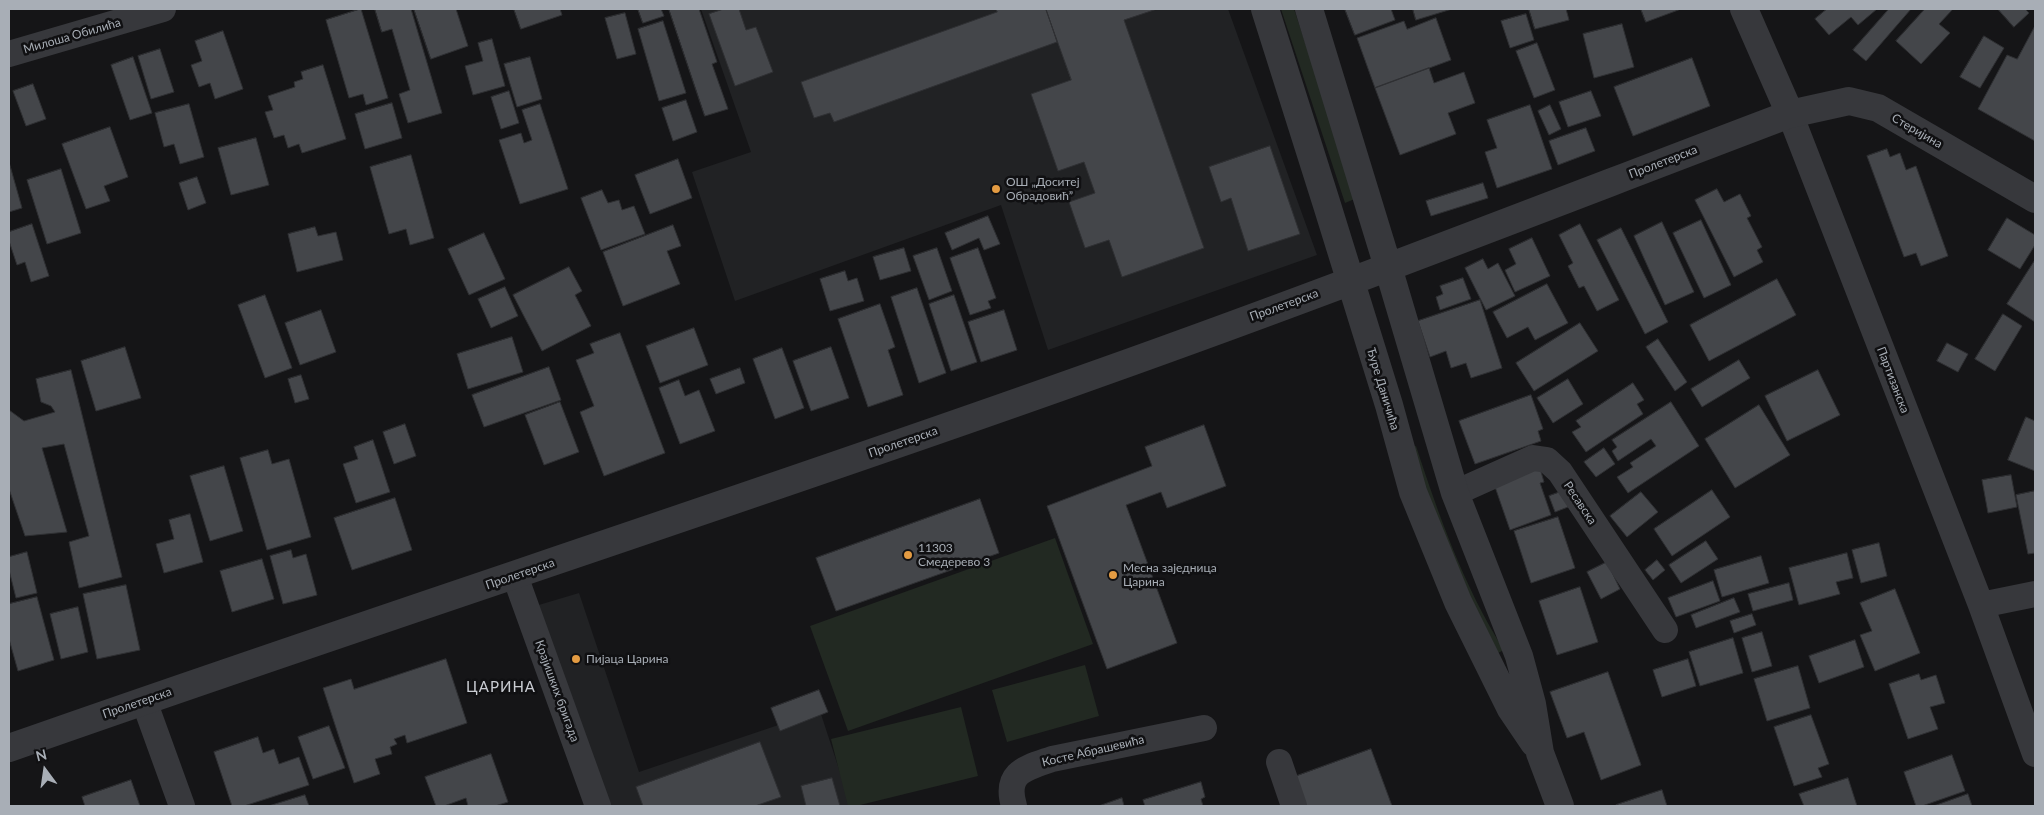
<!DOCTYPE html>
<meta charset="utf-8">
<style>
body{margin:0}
#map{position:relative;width:2044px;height:815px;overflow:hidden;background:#151517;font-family:Lato,sans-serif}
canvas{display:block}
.frame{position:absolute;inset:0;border:10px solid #a8aeb6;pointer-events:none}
.north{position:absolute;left:20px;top:745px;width:50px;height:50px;-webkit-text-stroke:4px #101012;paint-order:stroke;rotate:346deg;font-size:14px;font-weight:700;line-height:20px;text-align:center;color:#a8aeb6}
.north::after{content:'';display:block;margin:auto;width:18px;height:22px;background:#a8aeb6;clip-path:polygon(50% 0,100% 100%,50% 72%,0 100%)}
</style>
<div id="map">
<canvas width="2044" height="815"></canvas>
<div class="frame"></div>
<div class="north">N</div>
</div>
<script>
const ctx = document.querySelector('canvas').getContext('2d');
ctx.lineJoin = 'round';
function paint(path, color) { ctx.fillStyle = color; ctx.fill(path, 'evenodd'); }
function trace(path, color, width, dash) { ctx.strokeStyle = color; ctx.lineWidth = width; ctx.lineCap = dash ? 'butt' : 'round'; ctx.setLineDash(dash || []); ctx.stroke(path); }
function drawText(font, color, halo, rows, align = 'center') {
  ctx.font = font + ' Lato,sans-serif'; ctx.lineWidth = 5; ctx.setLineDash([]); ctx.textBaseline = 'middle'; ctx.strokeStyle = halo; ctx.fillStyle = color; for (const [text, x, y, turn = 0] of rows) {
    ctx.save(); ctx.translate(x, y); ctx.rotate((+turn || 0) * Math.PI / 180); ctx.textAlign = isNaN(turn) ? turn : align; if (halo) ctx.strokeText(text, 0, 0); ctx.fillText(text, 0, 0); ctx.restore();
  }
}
const built = new Path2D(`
 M701,9h527l89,246 -269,95 -47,-145 -266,96 -43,-129 59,-20z
 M579,593l60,179 181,-61 31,95h-246l-73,-199z`);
const green = new Path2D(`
 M1281,9h13l63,189 -12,5z
 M1416,446c23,70 48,141 88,204l-10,5 -85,-207z
 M1055,538l38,106 -245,87 -38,-105z
 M1085,665l14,51 -92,26 -15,-52z
 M961,707l17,69 -122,30h-8l-17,-67z`);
const building = new Path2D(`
 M361,9l27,89 -22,7 -3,-11 -14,4 -23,-78z
 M375,9h36l31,104 -34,10 -9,-29 11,-4 -18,-61 -10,3z
 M414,9h42l12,37 -37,13z
 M514,9h46l2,6 -41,14z
 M638,9h23l3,7 -21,7z
 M669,9h30l18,53 -5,2 16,45 -23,7z
 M724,9h15l7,21 10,-3 17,45 -38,14 -26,-72z
 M996,9h50l11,33 -223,80 -4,-9 -16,5 -13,-36 196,-70z
 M1046,9h111l-33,11 80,228 -82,29 -13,-37 -24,8 -16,-46 26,-9 -11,-31 -26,9 -27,-77 40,-14z
 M1345,9h46l4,11 -40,15z
 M1413,9h39l-36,11z
 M1529,9h37l3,11 -34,9z
 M1641,9h40l-35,13z
 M1827,9h50l-19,16 -7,-8 -22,18 -14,-16z
 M1889,9h22l-45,52 -13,-11z
 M1925,9h28l-14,15 11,9 -29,31 -25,-23z
 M1998,9h27l4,4 -15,14z
 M625,13l11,41 -19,5 -12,-41z
 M1526,14l8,26 -24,8 -9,-27z
 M1436,18l15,42 -76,28 -18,-50 47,-17 3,8z
 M663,21l23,72 -27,8 -21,-72z
 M1622,24l12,43 -40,11 -11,-44z
 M2035,26v115l-57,-32 29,-54 10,4z
 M223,31l20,58 -28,10 -5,-16 -11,4 -8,-22 11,-4 -7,-20z
 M1984,36l20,12 -24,40 -20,-11z
 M492,39l13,47 -32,9 -8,-29 18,-5 -5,-18z
 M1537,43l18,47 -21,8 -18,-47z
 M160,49l14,43 -23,7 -13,-43z
 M133,57l19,56 -22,7 -19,-55z
 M530,57l12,42 -25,8 -13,-43z
 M1692,58l18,48 -77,30 -19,-49z
 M323,65l23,74 -44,14 -3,-9 -11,4 -4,-13 -10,3 -9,-26 8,-2 -5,-14 27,-9 -1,-5 9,-3 -2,-7z
 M1429,68l5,15 30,-11 11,31 -27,10 8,21 -56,21 -25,-67z
 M33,84l13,35 -20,7 -13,-35z
 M509,91l10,32 -18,6 -10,-32z
 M1591,91l10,25 -33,11 -9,-25z
 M686,100l11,32 -24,9 -11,-33z
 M392,103l10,35 -37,11 -10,-35z
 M189,104l15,53 -24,7 -6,-20 -10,3 -9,-34z
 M540,104l28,85 -48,15 -21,-64 22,-7 3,10 8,-3 -10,-30z
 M1530,105l22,64 -55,19 -12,-36 12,-4 -10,-28z
 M1550,105l11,24 -12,6 -11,-24z
 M110,127l18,50 -24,9 6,15 -24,8 -24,-65z
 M1586,128l9,23 -37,14 -9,-24z
 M256,138l13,47 -38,10 -13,-47z
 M1270,146l30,88 -52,17 -17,-53 -10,4 -12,-35z
 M1887,149l3,8 10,-4 6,17 10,-4 32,90 -27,10 -5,-13 -12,4 -37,-101z
 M411,155l23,83 -24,7 -4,-16 -17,5 -19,-67z
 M678,159l14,39 -42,16 -15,-39z
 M9,162l13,46 -13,4z
 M61,169l20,64 -34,11 -20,-64z
 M197,177l9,26 -18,7 -9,-27z
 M1483,183l5,15 -57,18 -5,-15z
 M1717,189l7,13 16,-8 11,22 -4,2 15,29 -5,3 6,12 -29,15 -39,-77z
 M602,190l6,13 11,-3 3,10 12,-4 11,28 -44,16 -20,-52z
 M988,216l12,28 -16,6 -5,-12 -27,12 -7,-17z
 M2007,218l28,17v10l-15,24 -32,-19z
 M1701,220l30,65 -27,13 -31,-65z
 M1662,222l32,70 -29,13 -31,-69z
 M32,224l17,52 -18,6 -6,-20 -8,3 -8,-24v-9z
 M1580,224l39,76 -22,11 -13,-25 -5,2 -11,-22 5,-3 -14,-28z
 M673,225l8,21 -14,5 13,33 -57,22 -20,-54z
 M315,227l3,9 18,-4 7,28 -46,12 -9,-38z
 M1621,228l47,94 -23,12 -48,-94z
 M484,233l21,46 -36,16 -21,-46z
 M1532,238l18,38 -35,16 -10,-22 11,-6 -7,-15z
 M904,248l7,23 -31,9 -7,-23z
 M937,248l15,43 -23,9 -16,-44z
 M978,248l18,50 -8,3 3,7 -21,7 -20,-57z
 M1483,259l5,10 10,-6 17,33 -29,14 -21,-42z
 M2035,260v62l-28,-18z
 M569,267l13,24 -7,4 16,31 -49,25 -29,-56z
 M845,271l3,10 9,-3 7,23 -34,10 -10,-32z
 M1463,278l8,21 -31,11 -4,-13 7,-3 -3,-8z
 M1777,279l19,36 -87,46 -19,-36z
 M1547,284l21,39 -33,17 -7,-13 -21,11 -14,-26z
 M505,287l13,29 -27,12 -13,-29z
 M917,288l29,85 -27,10 -28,-86z
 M265,295l27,73 -27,10 -27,-73z
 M954,295l23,67 -26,9 -22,-67z
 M1480,300l22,68 -31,10 -5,-15 -15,5 -5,-17 -16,6 -12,-36z
 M880,304l15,43 -7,3 15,45 -35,12 -30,-88z
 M321,310l15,42 -36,13 -15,-42z
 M1004,310l13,40 -36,12 -13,-40z
 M2003,314l19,12 -27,45 -20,-12z
 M1580,323l18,28 -64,40 -18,-28z
 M694,328l14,37 -48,18 -14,-37z
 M620,333l45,120 -61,23 -24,-64 14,-6 -18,-46 18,-7 -4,-9z
 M512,337l11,35 -55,17 -11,-35z
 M1658,339l29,43 -12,9 -29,-44z
 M1947,343l21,11 -10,18 -21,-11z
 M125,347l16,51 -45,13 -15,-50z
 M831,347l18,51 -38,13 -18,-50z
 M782,348l22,60 -29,11 -22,-60z
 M1739,360l11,18 -48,29 -11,-18z
 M549,367l12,33 -77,27 -12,-32z
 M740,368l5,15 -29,11 -6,-15z
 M71,370l51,207 -43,11 -10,-46 20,-6 -25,-92 -22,4 25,84 -42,4 -16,-47v-79l15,11 31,-9 -4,-6 -10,-4 -5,-23z
 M1818,370l22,45 -53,26 -22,-45z
 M301,375l8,24 -14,4 -7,-24z
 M1568,379l15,25 -30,19 -16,-25z
 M679,380l6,16 14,-6 16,41 -35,13 -21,-56z
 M1633,383l11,17 -7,4 6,10 -57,38 -14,-20 9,-5 -5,-6z
 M1531,395l12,34 -5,2 3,10 -66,23 -16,-43z
 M560,402l19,50 -35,13 -19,-50z
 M1671,402l28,44 -71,47 -11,-16 16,-10 -3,-4 26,-17 -5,-7 -33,22 -6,-10 5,-4 -5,-7z
 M1759,405l31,50 -55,33 -30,-49z
 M2026,417l9,4v50l-27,-11z
 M405,424l11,32 -22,8 -11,-32z
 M1204,425l22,61 -59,22 -6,-16 -35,13 51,138 -70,26 -60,-163 105,-40 -7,-19z
 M373,440l17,52 -34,11 -13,-39 15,-5 -4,-12z
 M1604,448l11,16 -19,13 -12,-15z
 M268,450l4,14 17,-5 22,78 -44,13 -27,-92z
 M1539,465l5,17 -4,1 11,32 -41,15 -17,-49z
 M224,466l19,65 -33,10 -20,-65z
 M2011,475l6,32 -29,6 -6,-33z
 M1712,490l18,27 -58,39 -18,-27z
 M1563,491l5,16 -13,5 -6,-16z
 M2035,491v62l-7,1 -12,-59z
 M1641,492l17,20 -31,25 -17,-21z
 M395,498l17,52 -60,20 -18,-52z
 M980,499l19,54 -163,58 -20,-53z
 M190,514l13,48 -39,11 -8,-29 18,-5 -5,-19z
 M1558,517l17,51 -44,15 -17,-52z
 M1706,541l12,18 -37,24 -12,-18z
 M1879,543l8,33 -26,7 -9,-33z
 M291,550l2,8 13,-4 11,41 -34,9 -13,-48z
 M27,552l10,41 -21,5 -7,-28v-13z
 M1847,553l6,25 -17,4 4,12 -41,11 -10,-37z
 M1761,556l8,27 -47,14 -8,-27z
 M262,559l12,40 -42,13 -12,-41z
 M1657,560l8,10 -12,10 -8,-10z
 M1607,562l13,27 -19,10 -14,-27z
 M1713,581l7,20 -44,16 -8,-19z
 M1789,583l4,17 -40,11 -5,-17z
 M126,585l14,65 -43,9 -14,-65z
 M1580,587l18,55 -41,13 -18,-54z
 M1895,589l25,64 -45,18 -15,-36 12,-4 -12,-28z
 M37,597l17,63 -36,11 -9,-32v-35z
 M1734,598l6,14 -44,16 -5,-13z
 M78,607l10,45 -27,7 -11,-45z
 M1752,614l4,11 -22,8 -4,-12z
 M1762,632l10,34 -20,6 -10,-34z
 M1733,638l10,35 -43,13 -11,-34z
 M1855,640l9,27 -45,16 -10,-27z
 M446,659l21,64 -60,20 -2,-8 -11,4 3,5 -7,3 2,7 -17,5 5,15 -26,9 -31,-95 28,-9 3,10z
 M1688,659l8,27 -34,11 -9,-27z
 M1798,666l12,42 -43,13 -13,-42z
 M1608,672l33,93 -40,15 -17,-48 -17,6 -17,-46z
 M1919,674l2,6 15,-5 9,28 -15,4 8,22 -30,10 -19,-55z
 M819,690l9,22 -48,19 -9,-23z
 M1811,715l18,49 -11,4 4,9 -28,9 -20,-59z
 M329,726l16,42 -32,11 -15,-42z
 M258,737l5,16 11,-4 5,15 20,-7 10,28 -65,21h-12l-18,-54z
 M760,742l21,55 -26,9h-112l-7,-19z
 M1371,749l21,57h-86l-12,-29z
 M491,754l17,48 -13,4h-27l-2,-8 -22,8h-8l-11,-29z
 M1952,755l13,36 -43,15h-6l-12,-34z
 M832,778l8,28h-34l-5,-20z
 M1848,778l9,28h-53l-5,-12z
 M131,780l9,26h-55l-3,-9z
 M1201,782l4,15 -4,2 2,7h-58l-2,-6z
 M1662,790l5,16h-51v-1z
 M1968,794l4,12h-38z
 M305,795l4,11h-40z
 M1122,798l2,8h-25z`);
const minor = new Path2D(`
 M9,54l154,-45
 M1790,114l191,491 54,149
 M1455,493l78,-35 14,2 13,12 105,158
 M515,576l83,230
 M1981,605l54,-11
 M144,701l38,105
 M1279,762l15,44
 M1014,806c-10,-34 12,-38 38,-47l152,-31`);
const tertiary = new Path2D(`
 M1265,9l62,196 62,200 24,87 45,110 53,107 23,34
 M1309,9l79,258 67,226 64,163 13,48 8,49 20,53
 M1744,9l46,105
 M9,748c352,-124 708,-239 1060,-364 242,-85 481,-179 721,-270l59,-13 29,7 157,91`);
const markers = [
 [996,189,5,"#e39b42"],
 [908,555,5,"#e39b42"],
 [1113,575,5,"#e39b42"],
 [576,659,5,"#e39b42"]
];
const streetNames = [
 ["Милоша Обилића",72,36,-16],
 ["Стеријина",1917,131,30],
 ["Пролетерска",1663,162,-21],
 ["Пролетерска",1284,305,-20],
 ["Партизанска",1893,380,69],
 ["Ђуре Даничића",1383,389,73],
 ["Пролетерска",903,442,-19],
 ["Ресавска",1580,503,56],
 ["Пролетерска",520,574,-19],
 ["Крајишких бригада",557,691,70],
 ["Пролетерска",137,703,-19],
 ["Косте Абрашевића",1093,751,-13]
];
const poiNames = [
 ["ОШ „Доситеј",1006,182],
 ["Обрадовић”",1006,196],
 ["11303",918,548],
 ["Смедерево 3",918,562],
 ["Месна заједница",1123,568],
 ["Царина",1123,582],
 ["Пијаца Царина",586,659]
];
const quarterNames = [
 ["ЦАРИНА",501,687]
];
paint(built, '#212224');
paint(green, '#222922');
paint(building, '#44464a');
trace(building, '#2f3033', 1);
trace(minor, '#37383c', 26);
trace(tertiary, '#37383c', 28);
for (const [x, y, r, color] of markers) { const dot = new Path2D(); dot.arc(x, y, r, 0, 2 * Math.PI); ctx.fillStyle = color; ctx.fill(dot); trace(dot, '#101012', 2); }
drawText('12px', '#a8aeb6', '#101012', streetNames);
drawText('12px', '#a8aeb6', '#101012', poiNames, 'left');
ctx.letterSpacing = '1px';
drawText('15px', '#c9ccd2', '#101012', quarterNames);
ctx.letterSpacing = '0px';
</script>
